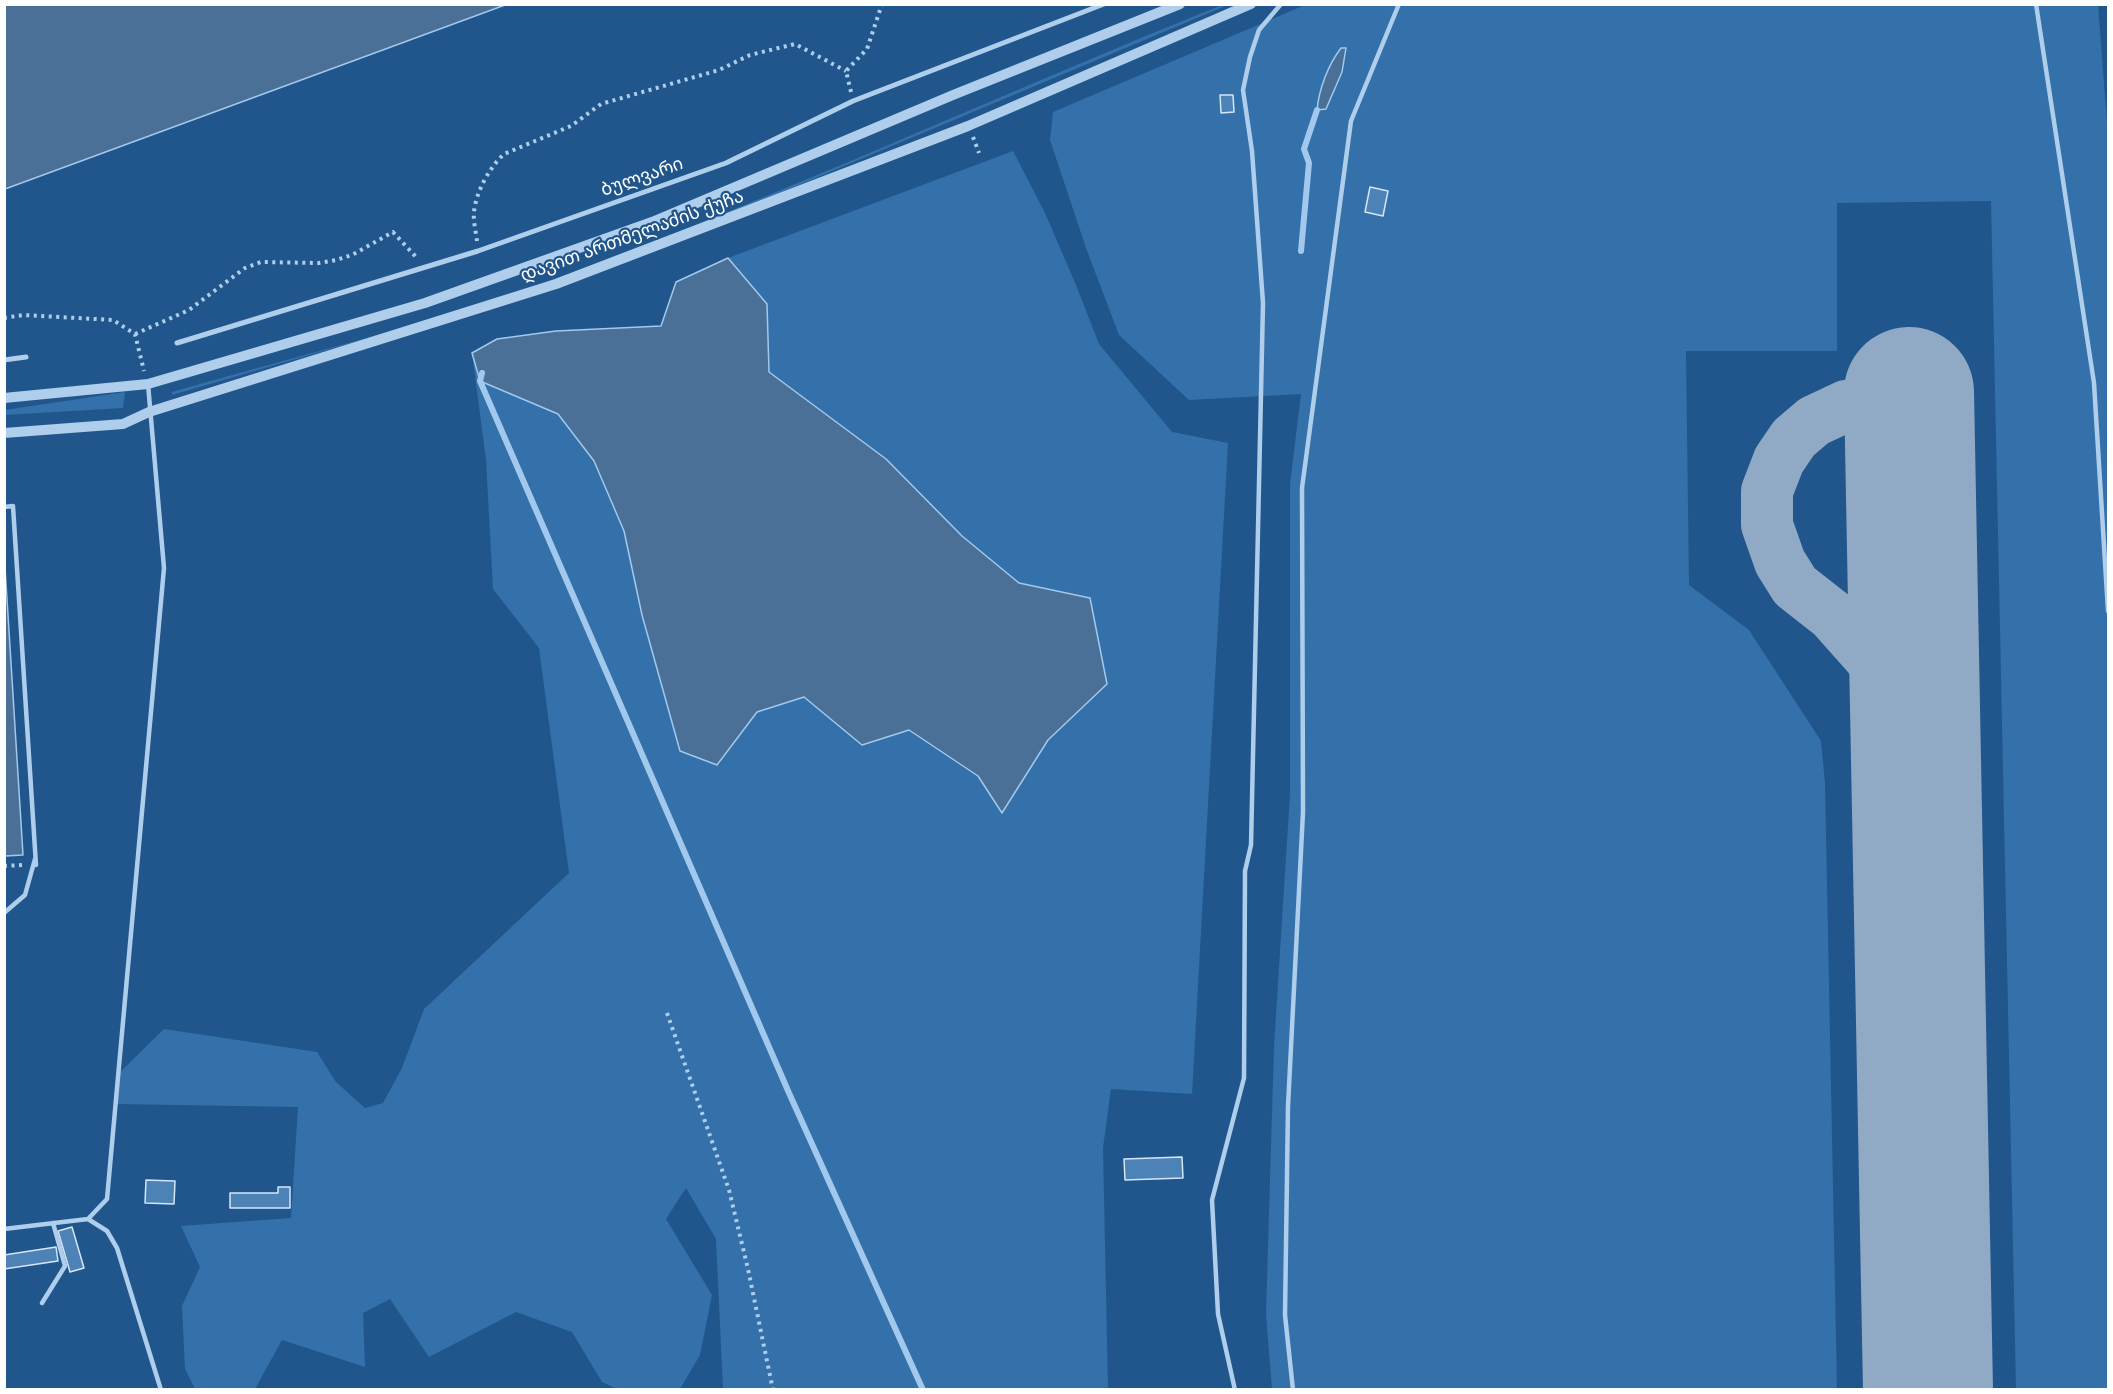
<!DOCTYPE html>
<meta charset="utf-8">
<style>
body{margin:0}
#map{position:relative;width:2113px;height:1394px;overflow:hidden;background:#21568c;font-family:Raleway,sans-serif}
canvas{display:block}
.frame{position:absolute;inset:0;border:6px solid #fff;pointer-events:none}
</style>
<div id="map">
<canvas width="2113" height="1394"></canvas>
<div class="frame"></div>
</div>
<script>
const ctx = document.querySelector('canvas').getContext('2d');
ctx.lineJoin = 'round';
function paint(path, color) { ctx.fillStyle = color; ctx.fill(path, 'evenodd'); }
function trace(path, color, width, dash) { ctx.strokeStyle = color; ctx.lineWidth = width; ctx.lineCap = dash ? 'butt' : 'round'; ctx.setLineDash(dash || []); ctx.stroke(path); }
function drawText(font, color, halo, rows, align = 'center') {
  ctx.font = font + ' Raleway,"Noto Sans Georgian",sans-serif'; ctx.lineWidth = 4.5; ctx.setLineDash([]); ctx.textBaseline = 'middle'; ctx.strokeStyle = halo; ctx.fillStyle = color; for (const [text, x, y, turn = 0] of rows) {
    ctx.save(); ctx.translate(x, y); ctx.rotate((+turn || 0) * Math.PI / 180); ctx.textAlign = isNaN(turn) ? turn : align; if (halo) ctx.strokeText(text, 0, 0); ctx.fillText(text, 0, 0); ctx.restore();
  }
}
const green = new Path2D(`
 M1222,5h6l-503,211 -205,78 -348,101v-3c144,-41 291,-77 431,-131 208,-79 412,-173 619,-256z
 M1305,5h793l10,131v1253h-92l-25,-1188 -154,2v148h-151l3,234 60,45 72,111 4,42 12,606h-565l-6,-75 8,-268 16,-252v-310l11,-90 -112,6 -70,-65 -33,-87 -36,-108 3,-28z
 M1013,151l32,62 31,72 23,59 73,88 56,11 -36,651 -81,-5 -8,59 5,241h-385l-7,-150 -30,-51 -20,31 46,76 -12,60 -20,34h-63l-15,-7 -30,-50 -56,-20 -87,45 -39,-58 -27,14 2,54 -83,-27 -27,49h-60l-10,-20 -3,-63 18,-39 -19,-41 110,-8 7,-111 -182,-3 2,-30 46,-45 153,23 19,30 29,26 18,-5 19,-35 22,-59 145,-136 -30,-225 -46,-59 -7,-129 -14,-107 8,28 78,33 36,47 30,70 18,84 38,136 38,14 39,-53 47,-15 58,48 47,-15 69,46 25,37 45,-73 59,-56 -17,-86 -71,-15 -57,-47 -76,-77 -117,-87 -2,-68 -39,-46z
 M125,392l-2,16 -118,7v-5z`);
const water = new Path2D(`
 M5,4h500v1l-500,184z
 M1341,48h5l-4,24 -16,37 -9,1c2,-21 11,-45 24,-62z
 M728,258l39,46 2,68 117,87 76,77 57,47 71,15 17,86 -59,56 -46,73 -24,-37 -69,-46 -47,15 -58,-48 -47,15 -40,53 -37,-14 -38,-136 -18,-84 -30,-70 -36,-47 -78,-33 -8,-28 25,-14 59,-8 105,-5 15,-44z
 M5,567l18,288 -18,1h-1z`);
const stream = new Path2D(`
 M1301,251l8,-88 -5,-14 13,-39
 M482,373l-2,8 309,712 134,297`);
const taxiway = new Path2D(`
 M1917,795l-3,-62 -42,-73 -40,-45 -37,-29 -15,-24 -13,-37v-34l12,-31 15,-22 20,-17 32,-15 38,-3 25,8 37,17 1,155 -30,230`);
const runway = new Path2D(`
 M1909,392l19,998`);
const building = new Path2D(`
 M1220,95h13l1,17 -13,1z
 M1370,187l18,4 -5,25 -18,-4z
 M1182,1157l1,21 -58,2 -1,-21z
 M146,1180l29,1 -1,23 -29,-1z
 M278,1187h12v21h-60v-15h48z
 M72,1227l12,41 -14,4 -12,-41z
 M56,1247l2,14 -54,8v-14z`);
const path = new Path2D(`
 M851,92l-5,-21 21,-22 15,-45
 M973,137l6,16
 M477,241c-1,-9 -4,-20 -3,-29 2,-20 15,-44 30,-58l67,-28 30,-22 118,-34 31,-15 45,-11 51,27
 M4,318l19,-3 90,5 22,14 9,37
 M135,334l54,-24 56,-42 16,-6 58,1 17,-3 16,-5 41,-23 24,26
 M4,866l18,-1
 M667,1013l62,177 19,79 25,121`);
const service = new Path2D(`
 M2036,4l58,379 14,228
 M4,507l9,-1 23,359 -1,-6 -10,36 -21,18
 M88,1219l19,12 10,17 44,142
 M4,1229l84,-10 19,-20 57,-631 -16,-184
 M42,1303l23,-37 -12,-43
 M1235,1390l-17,-76 -6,-114 32,-122 1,-207 6,-26 12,-542 -11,-152 -9,-61 7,-33 9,-27 22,-26
 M1293,1390l-8,-75 3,-209 15,-294 -1,-324 49,-367 48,-117`);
const pedestrian = new Path2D(`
 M177,343l301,-92 248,-88 127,-62 251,-97
 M4,360l22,-3`);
const tertiary = new Path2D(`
 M4,398l144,-14 277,-81 227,-81 301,-127 227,-91
 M4,433l119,-9 26,-12 407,-128 412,-158 283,-122`);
const streetNames = [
 ["ბულვარი",642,177,-19],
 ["დავით ართმელაძის ქუჩა",632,236,-20]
];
paint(green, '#3470aa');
paint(water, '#4a7097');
trace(water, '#a2c9ed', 1.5);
trace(stream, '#a2c9ed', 6);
trace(taxiway, '#90aac6', 52);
trace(runway, '#90aac6', 130);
paint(building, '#4d82b6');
trace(building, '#d3e6f9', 1.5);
trace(path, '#aeceec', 4, [3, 4.5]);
trace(service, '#aeceec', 4.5);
trace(pedestrian, '#aeceec', 5);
trace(tertiary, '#aeceec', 10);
drawText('18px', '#fff', '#21568c', streetNames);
</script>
